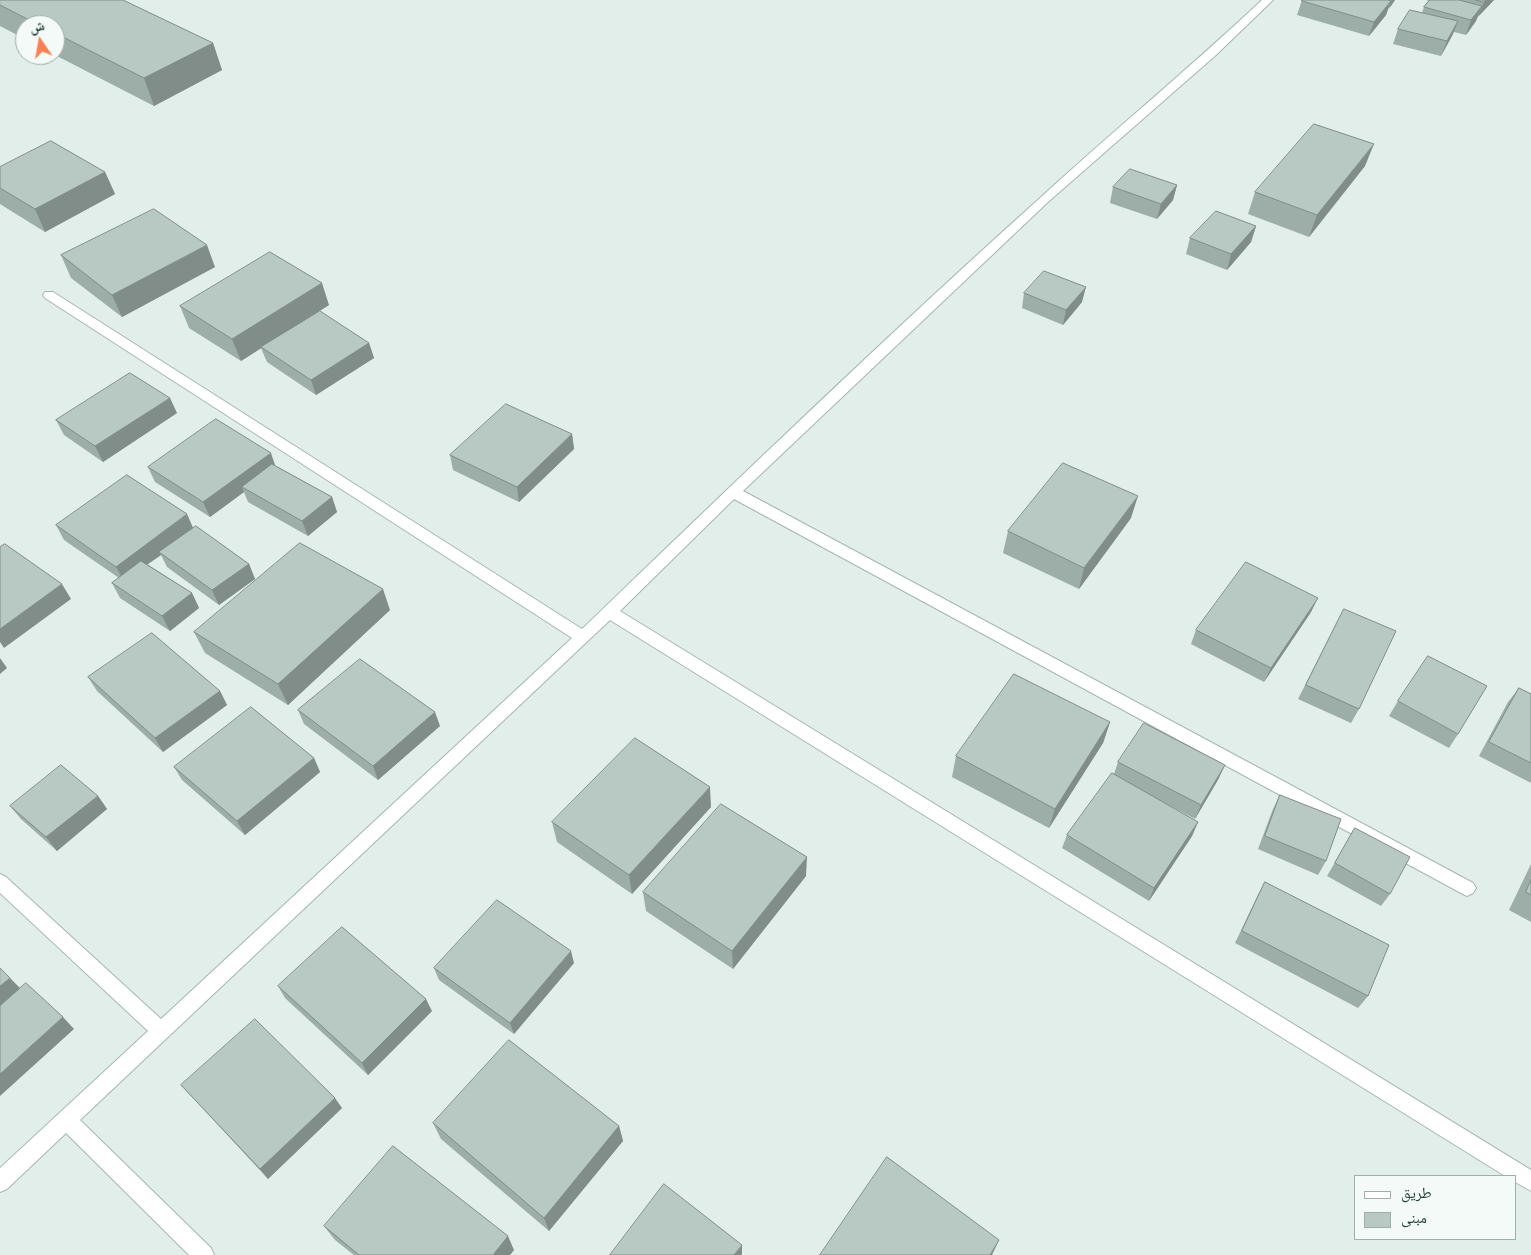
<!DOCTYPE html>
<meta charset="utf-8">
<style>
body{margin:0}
#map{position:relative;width:1531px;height:1255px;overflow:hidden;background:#e2eee9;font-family:Lato,"Noto Naskh Arabic",sans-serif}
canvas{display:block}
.legend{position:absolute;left:1354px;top:1175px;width:162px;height:65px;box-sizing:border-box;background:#f3faf7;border:1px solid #9fb0ab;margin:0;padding:6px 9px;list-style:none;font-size:15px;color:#204239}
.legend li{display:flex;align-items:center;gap:10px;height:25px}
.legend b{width:25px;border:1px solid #9fb0ab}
.north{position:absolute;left:15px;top:15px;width:50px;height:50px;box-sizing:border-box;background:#f3faf7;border:1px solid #9fb0ab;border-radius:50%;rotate:348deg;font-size:14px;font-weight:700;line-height:20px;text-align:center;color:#204239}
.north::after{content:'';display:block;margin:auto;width:18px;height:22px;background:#ff7f4f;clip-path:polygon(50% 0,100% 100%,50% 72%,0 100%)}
</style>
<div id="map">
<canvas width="1531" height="1255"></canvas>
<ul class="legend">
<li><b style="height:6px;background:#fff"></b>طريق</li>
<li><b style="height:14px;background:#b7c9c2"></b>مبنى</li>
</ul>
<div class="north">ش</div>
</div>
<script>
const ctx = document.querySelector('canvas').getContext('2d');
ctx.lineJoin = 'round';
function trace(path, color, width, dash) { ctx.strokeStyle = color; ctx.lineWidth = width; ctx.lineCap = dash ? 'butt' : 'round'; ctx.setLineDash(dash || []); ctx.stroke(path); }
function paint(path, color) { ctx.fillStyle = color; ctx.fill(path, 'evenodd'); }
const minor = new Path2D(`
 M1262,0h11l-57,55 -168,147 -305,289 730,392 3,5 -3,5 -6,3 -6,-3 -727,-394 -114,112 911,559v21l-16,-9v-6h-10l-895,-556 -530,500 131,128 3,7h-25l-123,-122 -59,56 -7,3v-24l148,-137 -148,-138v-19l6,3 155,142 411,-381 -527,-340 -2,-3 2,-3h8l529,337c151,-145 302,-291 458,-431 73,-67 150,-130 222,-198z`);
const wall = new Path2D(`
 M0,0l213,43 9,27 -68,36 -99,-51v-30h-30v14l-25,-13z
 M1302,0h93l-7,9 -2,6 -17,21 -72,-21z
 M1426,0h68l-17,17 -1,4 -10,14 -12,-3 -13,24 -48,-12 5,-15 24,-16 2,-6 5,-6z
 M1365,166l-56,71 -61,-23 7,-22z
 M0,167l105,5 10,22 -70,38 -45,-28z
 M1177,185l-4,15 -16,19 -47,-16 3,-16z
 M1256,226l-5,16 -24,28 -41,-16 4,-16z
 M61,255l154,12 -93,50 -51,-39z
 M1024,293l58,9 -19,23 -41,-17z
 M329,305l-19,12 59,26 5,15 -58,37 -49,-33 -6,-14 -20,13 -52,-33 -9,-22z
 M177,413l-74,49 -39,-27 -8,-15z
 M572,434l2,15 -55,53 -66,-32 -3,-15z
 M276,466l56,31 5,15 -29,24 -60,-34 -4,-10 -34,25 -55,-35 -7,-15z
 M1131,518l-52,71 -76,-36 5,-22z
 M56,525l138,3 55,36 6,15 -36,26 -52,-38 -6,-12 -14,9 45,29 7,15 -29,23 -50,-33 -8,-15 7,-5 -55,-38z
 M1344,609l15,100 -8,14 -53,-24z
 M390,610l-102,95 -83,-52 -11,-21z
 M1311,612l-47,70 -73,-38 5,-14z
 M88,677l132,14 7,14 -64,47 -66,-61z
 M1519,688l12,6v89l-52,-27 29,-54z
 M1398,701l60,33 -9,14 -60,-32z
 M298,710l142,16 -62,54 -74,-56z
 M1110,722l-7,21 -54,85 -97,-51 4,-21z
 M314,758l6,14 -75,63 -63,-55 -8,-13z
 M1118,762l101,16 -24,41 -36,-19 39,22 -6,14 -43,65 -87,-53 5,-13 47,-61z
 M1280,795l46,66 -8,14 -60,-26 15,-40z
 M98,796l9,13 -50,42 -36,-32 -11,-13z
 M711,807l-79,87 -75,-52 -5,-20z
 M1355,828l35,66 -9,12 -54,-30z
 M1531,864v58l-22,-12z
 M806,876l-73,93 -87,-58 -3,-19z
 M1265,882l103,114 -10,12 -123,-65 23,-48z
 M574,963l-60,71 -75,-54 -5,-12z
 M278,986l154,25 -64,64 -83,-77z
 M181,1085l161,23 -74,71z
 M433,1123l186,3 4,15 -74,90 -108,-92z
 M324,1226l190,24 -4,5h-156l-19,-15z`);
const shadedWall = new Path2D(`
 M1392,0h3l-6,9 2,-8z
 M1486,0h8l-16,17 6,-15z
 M1391,1l-5,14 -17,21 5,-14z
 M1482,6l-6,15 -10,14 5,-15z
 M1458,21l-6,15 -11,20 6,-15z
 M213,43l9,27 -68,36 -10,-28z
 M1374,144l-9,22 -56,71 8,-22z
 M105,172l10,22 -70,38 -10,-23z
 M1177,185l-4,15 -16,19 4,-15z
 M1256,226l-5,16 -24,28 4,-16z
 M207,245l8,22 -93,50 -10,-22z
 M322,283l7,22 -88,56 -9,-22z
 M1086,287l-4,15 -19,23 3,-15z
 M369,343l5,15 -58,37 -5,-15z
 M170,398l7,15 -74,49 -8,-16z
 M572,434l2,15 -55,53 -2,-15z
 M271,453l5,15 -34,19 2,5 -34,25 -7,-15z
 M1138,496l-7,22 -52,71 5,-21z
 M332,497l5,15 -29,24 -6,-15z
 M187,514l7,16 -35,22 2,3 -37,26 -8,-14z
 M249,564l6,15 -36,26 -7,-15z
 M62,584l9,15 -67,49 -4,-6v-13z
 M383,589l7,21 -102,95 -10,-21z
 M192,593l7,15 -29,23 -8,-15z
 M1318,598l-7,14 -47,70 7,-14z
 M0,658l7,10 -7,6z
 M220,691l7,14 -64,47 -8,-14z
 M435,712l5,14 -62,54 -5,-14z
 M1110,722l-7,21 -54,85 6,-19z
 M314,758l6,14 -75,63 -8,-14z
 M1225,765l-6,13 -24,41 6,-14z
 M710,787l1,20 -79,87 -3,-19z
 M98,796l9,13 -50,42 -11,-14z
 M1198,822l-6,14 -43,65 5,-13z
 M807,857l-1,19 -73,93 -1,-18z
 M571,951l3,12 -60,71 -4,-11z
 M10,978l12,12 -22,18v-22z
 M426,999l6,12 -64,64 -6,-12z
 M63,1017l11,12 -74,67v-22z
 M335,1098l7,10 -74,71 -8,-10z
 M619,1126l4,15 -74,90 -5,-13z
 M508,1236l6,14 -4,5h-17z
 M999,1240l-7,15h-2z
 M742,1245v9l-1,1h-7z`);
const building = new Path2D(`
 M0,0h123l90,43 -69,35 -89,-45v-8h-16l-39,-20z
 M1302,0h86l3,1 -17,21 -72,-21z
 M1430,0h29l23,6 -11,14 -47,-13z
 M1476,0h10l-2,2z
 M1410,10l48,11 -11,20 -49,-12z
 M1314,124l60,20 -57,71 -62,-23z
 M51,141l54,31 -70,37 -35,-21v-21z
 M1130,169l47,16 -16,19 -48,-17z
 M154,209l53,36 -95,50 -51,-40z
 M1216,211l40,15 -25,28 -41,-16z
 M270,252l52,31 -90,56 -52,-33z
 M1044,271l42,16 -20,23 -42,-17z
 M320,311l49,32 -58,37 -50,-33z
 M130,373l40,25 -75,48 -39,-26z
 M506,404l66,30 -55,53 -67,-32z
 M216,419l55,34 -68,49 -55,-35z
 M1063,463l75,33 -54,72 -76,-37z
 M272,464l60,33 -30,24 -60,-34z
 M127,475l60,39 -71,53 -60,-42z
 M196,526l53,38 -37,26 -53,-38z
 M300,543l83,46 -105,95 -84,-52z
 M5,544l57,40 -62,45v-82z
 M141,561l51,32 -30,23 -50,-33z
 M1246,562l72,36 -47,70 -75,-38z
 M1344,609l52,22 -37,78 -53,-24z
 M152,633l68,58 -65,47 -67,-61z
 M1428,656l59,30 -29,48 -60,-33z
 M360,659l75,53 -62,54 -75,-56z
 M1014,674l96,48 -55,87 -99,-53z
 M1519,688l12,6v69l-42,-21z
 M251,707l63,51 -77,63 -63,-54z
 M1144,723l81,42 -24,40 -83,-43z
 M635,738l75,49 -81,88 -77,-53z
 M61,765l37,31 -52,41 -36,-31z
 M1112,773l86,49 -44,66 -87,-53z
 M1280,795l61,24 -15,42 -61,-25z
 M721,804l86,53 -75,94 -89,-59z
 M1355,828l55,29 -20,37 -55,-31z
 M1531,880v15l-5,-3z
 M1265,882l124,63 -21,51 -126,-65z
 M497,900l74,51 -61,72 -76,-55z
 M342,927l84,72 -64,64 -84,-77z
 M0,968l10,10 -10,8z
 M26,983l37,34 -63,57v-68z
 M255,1019l80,79 -75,71 -79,-84z
 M509,1040l110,86 -75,92 -111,-95z
 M393,1146l115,90 -15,19h-134l-35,-29z
 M887,1157l112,83 -9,15h-170z
 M664,1184l78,61 -8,10h-124z`);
trace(minor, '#a4b7b1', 2);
paint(minor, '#fff');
paint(wall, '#9dada7');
paint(shadedWall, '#808d88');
paint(building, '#b7c9c2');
trace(building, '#808d88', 1);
</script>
